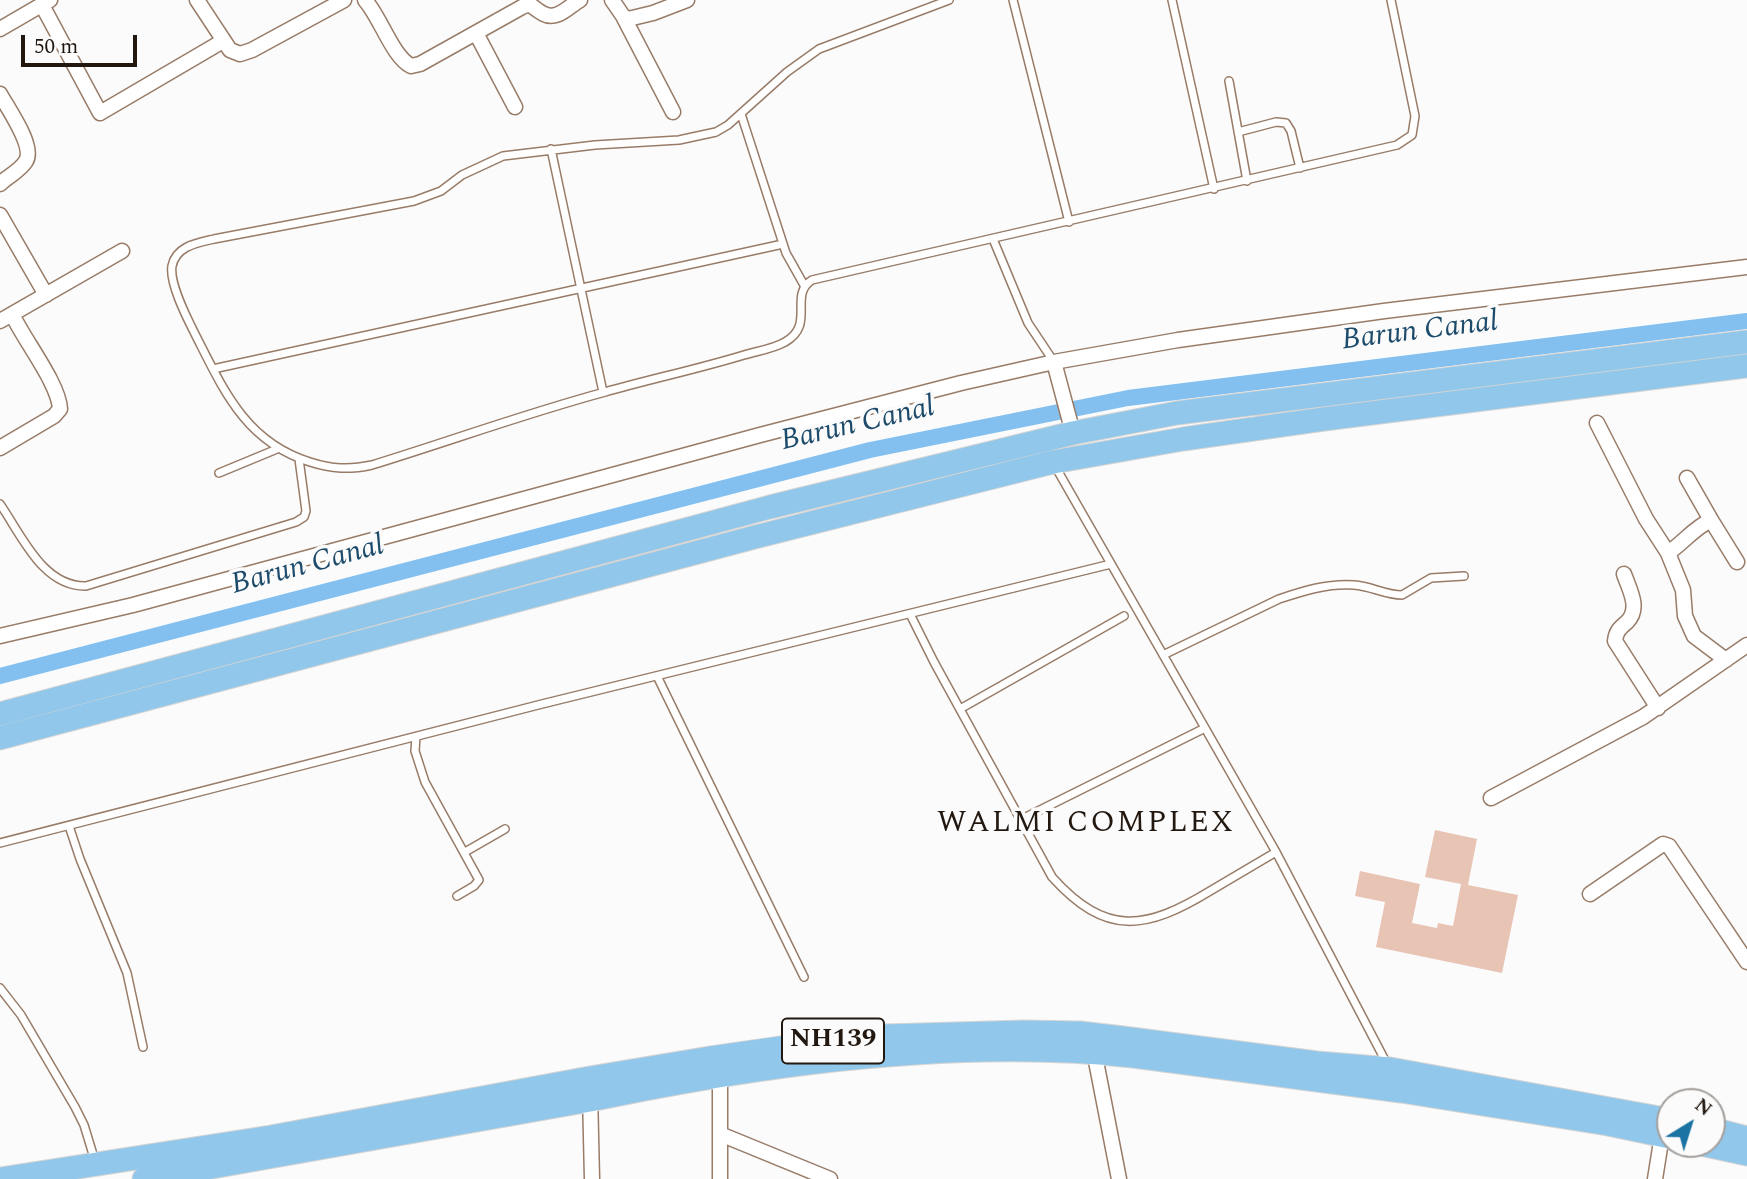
<!DOCTYPE html>
<style>
body{margin:0}
#map{position:relative;width:1747px;height:1179px;overflow:hidden;background:#fbfbfb;font-family:Spectral,serif}
canvas{display:block}
.north{position:absolute;left:1656px;top:1088px;width:70px;height:70px;box-sizing:border-box;background:#fbfbfb;border:2px solid #a4a09d;border-radius:50%;rotate:38deg;font-size:19px;font-weight:700;line-height:28px;text-align:center;color:#221810}
.north::after{content:'';display:block;margin:auto;width:24px;height:32px;background:#1a73a2;clip-path:polygon(50% 0,100% 100%,50% 72%,0 100%)}
.scale{position:absolute;left:21px;top:35px;width:116px;height:32px;box-sizing:border-box;border:4px solid #221810;border-top:0;padding-left:9px;font-size:21px;line-height:24px;white-space:nowrap;color:#221810;-webkit-text-stroke:5px #fbfbfb;paint-order:stroke}
</style>
<div id="map">
<canvas width="1747" height="1179"></canvas>
<div class="north">N</div>
<div class="scale">50 m</div>
</div>
<script>
const ctx = document.querySelector('canvas').getContext('2d');
ctx.lineJoin = 'round';
function trace(path, color, width, dash) { ctx.strokeStyle = color; ctx.lineWidth = width; ctx.lineCap = dash ? 'butt' : 'round'; ctx.setLineDash(dash || []); ctx.stroke(path); }
function paint(path, color) { ctx.fillStyle = color; ctx.fill(path, 'evenodd'); }
function drawText(font, color, halo, rows, align = 'center') {
  ctx.font = font + ' Spectral,serif'; ctx.lineWidth = 7; ctx.setLineDash([]); ctx.textBaseline = 'middle'; ctx.strokeStyle = halo; ctx.fillStyle = color; for (const [text, x, y, turn = 0] of rows) {
    ctx.save(); ctx.translate(x, y); ctx.rotate((+turn || 0) * Math.PI / 180); ctx.textAlign = isNaN(turn) ? turn : align; if (halo) ctx.strokeText(text, 0, 0); ctx.fillText(text, 0, 0); ctx.restore();
  }
}
const canal = new Path2D(`
 M0,676l870,-226 258,-52 619,-77`);
const building = new Path2D(`
 M1435,830l42,9 -9,46 50,10 -16,78 -126,-26 9,-45 -30,-6 5,-25 60,13 -8,39 25,5 1,-5 15,3 8,-42 -36,-7z`);
const service = new Path2D(`
 M949,0l-130,49 -32,23 -59,53 -12,7 -37,8 -84,5 -92,11 -41,19 -21,16 -27,10 -200,38c-17,4 -38,7 -42,27 -3,18 16,54 24,70 28,55 50,106 114,126 22,7 39,8 62,3 78,-24 155,-52 233,-73 46,-13 93,-23 139,-37 13,-4 29,-6 41,-13 31,-17 3,-47 27,-62l585,-135 15,-10 3,-19 -24,-116
 M1013,0l56,222
 M1172,0l42,189
 M1229,81l18,100
 M741,114l45,139 18,32
 M1238,132l38,-10 10,1 5,8 9,37
 M551,149l52,243
 M993,239l35,84 26,39
 M213,369l570,-125
 M1055,466l221,386 111,212
 M219,473l58,-24
 M0,504c22,32 43,83 86,82l210,-64 8,-5 2,-6 -7,-52
 M910,614l24,48 118,215c54,60 94,53 158,14 22,-13 44,-26 66,-39
 M1163,655l116,-56c24,-8 49,-16 75,-14 17,1 31,10 48,10l29,-17 33,-2
 M657,676l147,301
 M960,709l164,-93
 M416,737l-1,14 10,31 54,98 -5,6 -17,10
 M1020,820l185,-92
 M69,826l11,33 47,114 16,74
 M0,843l542,-139 569,-140
 M465,852l40,-23
 M0,988l21,27 54,92 9,18 11,36`);
const minor = new Path2D(`
 M197,0l33,50 10,4 12,-4 92,-50
 M365,0c16,18 27,56 46,66l9,-2 102,-57 7,-3c5,3 10,8 15,10 13,7 25,-8 36,-14
 M612,0l11,16 5,3 25,-6 34,-13
 M42,5l58,108 123,-72
 M623,16l50,96
 M0,29l50,-29
 M476,33l39,74
 M0,94c8,15 35,52 26,67 -6,10 -18,15 -26,23
 M0,215l46,80
 M0,321l122,-70
 M1054,362l19,71
 M1597,423l49,96 22,34 15,37 2,26 9,20 32,24
 M0,448l54,-32 6,-7c-1,-25 -36,-69 -48,-95
 M1711,520l26,42
 M1668,553c16,-11 26,-25 43,-33l-24,-42
 M1624,574c5,15 17,34 3,48 -7,6 -11,9 -12,19l43,67
 M0,636l133,-31 627,-170 201,-52 93,-21 124,-22 206,-29 363,-44
 M1491,798l152,-81 104,-72
 M1590,894l73,-50 6,2 78,116
 M1094,1051l25,128
 M720,1076v103
 M590,1093l2,86
 M720,1134l110,45
 M1655,1179l7,-44`);
const trunk = new Path2D(`
 M0,714l770,-207 303,-74 104,-20 570,-71
 M0,738l755,-201 298,-75 130,-23 141,-20 423,-53
 M1712,1129l35,9
 M1701,1144l46,10
 M1,1179l270,-42 319,-59 120,-20 105,-15 69,-7 141,-4 55,1 43,5 194,25 73,6 280,51
 M144,1179l446,-79c170,-36 370,-63 543,-44l268,35 207,33 62,13`);
const shields = [
 [833,1041,102]
];
const shieldNames = [
 ["NH139",833,1041]
];
const waterNames = [
 ["Barun Canal",1420,333,-7],
 ["Barun Canal",858,426,-13],
 ["Barun Canal",308,567,-15]
];
const neighbourhoodNames = [
 ["WALMI COMPLEX",1086,825]
];
trace(canal, '#83c0f0', 16);
paint(building, '#e8c4b5');
trace(service, '#987c68', 10);
trace(minor, '#987c68', 17);
trace(trunk, '#d7d5d4', 25);
trace(service, '#fff', 7);
trace(minor, '#fff', 14);
trace(trunk, '#90c7ea', 23);
for (const [x, y, w] of shields) { const box = new Path2D(); box.roundRect(x - w / 2, y - 22.5, w, 45, 5); ctx.fillStyle = '#fbfbfb'; ctx.fill(box); trace(box, '#221810', 2); }
drawText('bold 26px', '#221810', null, shieldNames);
drawText('italic 30px', '#1d4b6b', '#fbfbfb', waterNames);
ctx.letterSpacing = '2px';
drawText('30px', '#221810', '#fbfbfb', neighbourhoodNames);
ctx.letterSpacing = '0px';
</script>
